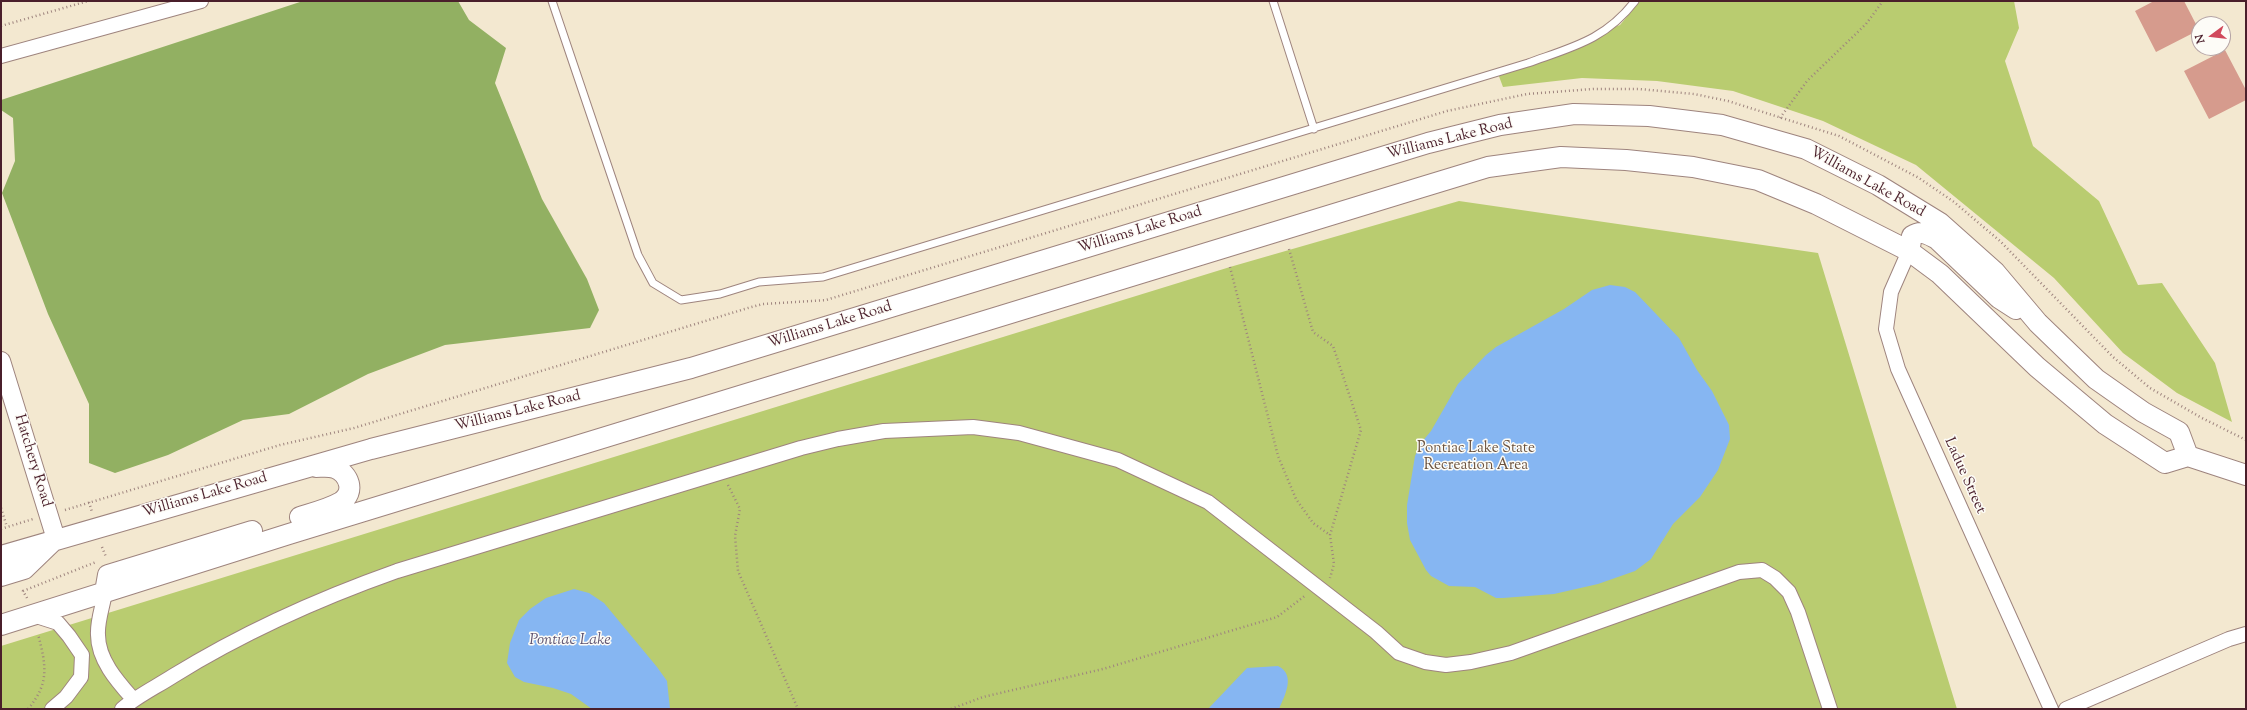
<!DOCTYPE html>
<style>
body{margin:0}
#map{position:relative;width:2247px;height:710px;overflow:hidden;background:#f3e8d0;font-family:"Sorts Mill Goudy",serif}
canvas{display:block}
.frame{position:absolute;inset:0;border:2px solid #4a1f2b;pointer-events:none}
.north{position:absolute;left:2191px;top:16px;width:40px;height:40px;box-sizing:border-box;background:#fdfcf7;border:1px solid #b5a4a5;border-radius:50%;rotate:255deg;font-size:11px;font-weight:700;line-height:16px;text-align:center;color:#4a1f2b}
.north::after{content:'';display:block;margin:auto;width:14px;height:18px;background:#d1495b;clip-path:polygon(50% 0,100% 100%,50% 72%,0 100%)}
</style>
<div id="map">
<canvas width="2247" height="710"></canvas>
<div class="frame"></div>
<div class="north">N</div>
</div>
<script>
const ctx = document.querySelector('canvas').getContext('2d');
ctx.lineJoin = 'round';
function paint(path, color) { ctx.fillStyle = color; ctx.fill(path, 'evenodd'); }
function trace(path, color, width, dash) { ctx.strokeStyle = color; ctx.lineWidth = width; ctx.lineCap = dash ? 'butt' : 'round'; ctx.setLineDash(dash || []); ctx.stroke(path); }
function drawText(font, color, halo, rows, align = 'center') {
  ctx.font = font + ' "Sorts Mill Goudy",serif'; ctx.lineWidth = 3; ctx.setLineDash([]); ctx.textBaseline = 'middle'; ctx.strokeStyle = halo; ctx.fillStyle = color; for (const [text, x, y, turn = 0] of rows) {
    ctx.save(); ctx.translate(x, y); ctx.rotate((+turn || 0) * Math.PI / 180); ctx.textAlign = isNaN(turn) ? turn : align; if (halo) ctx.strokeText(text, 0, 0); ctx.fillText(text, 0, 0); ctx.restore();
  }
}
const green = new Path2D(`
 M1640,1h374l5,27 -14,33 28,85 66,55 39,84 24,-2 53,80 17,59 -55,-29 -54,-40 -69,-75 -138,-113 -93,-44 -90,-30 -76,-10 -75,-3 -79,9 -6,-16 123,-46z
 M1459,201l359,52 139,456h-1956v-63l1229,-379z`);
const forest = new Path2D(`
 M303,1h155l11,19 37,28 -11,35 47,116 45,80 12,31 -9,18 -145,17 -77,29 -79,40 -46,6 -75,35 -53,18 -26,-10v-59l-41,-90 -46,-121 13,-32 -2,-43 -12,-8v-10z`);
const water = new Path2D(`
 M1610,285l15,2 10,5 44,46 18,32 15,21 17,34 1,14 -12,31 -18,27 -27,27 -22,35 -16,12 -37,13 -44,10 -51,4h-7l-21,-11 -26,-1 -18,-10 -5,-6 -16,-30 -3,-17v-18l8,-49 6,-13 10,-12 27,-47 28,-29 10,-8 68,-38 28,-19z
 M574,589l15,4 15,10 53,64 10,14 3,28h-78l-21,-15 -18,-6 -29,-6 -9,-5 -8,-14 3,-20 9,-23 11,-11 16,-11z
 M1278,666c18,9 7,29 1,43h-71l39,-41z`);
const building = new Path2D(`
 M2154,1h30l15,29 -43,22 -21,-41z
 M2225,50l21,40v10l-37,19 -25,-48z`);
const path = new Path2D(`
 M1,26l87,-25
 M1780,118l27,-37 59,-57 17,-23
 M1289,249l24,83 20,14 28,84 -31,105 4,29 -4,14
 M1230,267l48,189 18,43 17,24 17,12
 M728,485l12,24 -5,27 3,35 60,138
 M89,502l3,10
 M1,508l6,19
 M65,510l215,-65 74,-17 394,-120 15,-4 63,-4 621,-189 80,-17 66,-5h46l55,5 34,7 111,35 80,42 35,24 46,39 113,116 37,31 50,29 46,23
 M1,529l32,-10
 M102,547l4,10
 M27,598l-4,-7 73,-29
 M28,709c22,-26 18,-44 10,-75
 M951,709l32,-12 120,-28 174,-52 29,-22`);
const service = new Path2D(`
 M552,1l86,254 15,28 28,17 39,-6 39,-12 64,-5 705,-214c44,-16 77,-23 107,-62
 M1273,1l41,128`);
const minor = new Path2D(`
 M1,56l200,-55
 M1909,251l-18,41 -5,37 12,40 153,340
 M105,592c-2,14 -8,29 -7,43 0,25 20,47 35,64
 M33,615l25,8 11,13 13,19 -1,22 -15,20 -14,12
 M122,709c15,-13 34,-22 51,-33 71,-44 145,-77 224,-105l404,-123 37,-9 46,-8 89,-4 46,6 99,27 90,42 168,130 23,21 26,9 21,3 25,-3 40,-9 228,-81 23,-2 13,8 14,14 9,20 32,97
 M2066,709l163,-70 17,-5`);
const tertiary = new Path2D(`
 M1,361l55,178`);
const secondary = new Path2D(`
 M1909,251l3,-15c9,-6 16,-2 25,3l62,59 17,11
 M300,517c13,-4 29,-8 41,-15 15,-10 8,-28 -6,-34 -6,-2 -13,-1 -19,-1
 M1,556l370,-107 320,-81 737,-225 72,-18 74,-11 75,2 73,9 84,24 72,36 62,38 55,49 43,51 58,56 47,33 36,20 9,24
 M1,576l23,-7 29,-28
 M105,592l3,-17 144,-44
 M1,625l288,-91 1130,-346 69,-21 73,-10 65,3 67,7 65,13 58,24 93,47 31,23 97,93 68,57 60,39 23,-7 58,19`);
const streetNames = [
 ["Williams Lake Road",1450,140,-14],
 ["Williams Lake Road",1867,183,29],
 ["Williams Lake Road",1140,231,-17],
 ["Williams Lake Road",830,326,-17],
 ["Williams Lake Road",518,412,-14],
 ["Hatchery Road",32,461,73],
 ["Ladue Street",1964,476,66],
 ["Williams Lake Road",205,496,-16]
];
const parkNames = [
 ["Pontiac Lake State",1476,449],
 ["Recreation Area",1476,466]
];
const waterNames = [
 ["Pontiac Lake",570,641]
];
paint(green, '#b9cc70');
paint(forest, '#92b062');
paint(water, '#86b6f2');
paint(building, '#d69b8d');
trace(service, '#9e847e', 9);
trace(minor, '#9e847e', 16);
trace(tertiary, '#9e847e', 20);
trace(secondary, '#9e847e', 22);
trace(path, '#9e847e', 2.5, [1, 3]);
trace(service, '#fff', 7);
trace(minor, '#fff', 14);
trace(tertiary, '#fff', 18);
trace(secondary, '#fff', 20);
drawText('15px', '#4a1f2b', '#fdfcf7', streetNames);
drawText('15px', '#6b5340', '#fdfcf7', parkNames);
drawText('italic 16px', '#5f5471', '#fdfcf7', waterNames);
</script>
